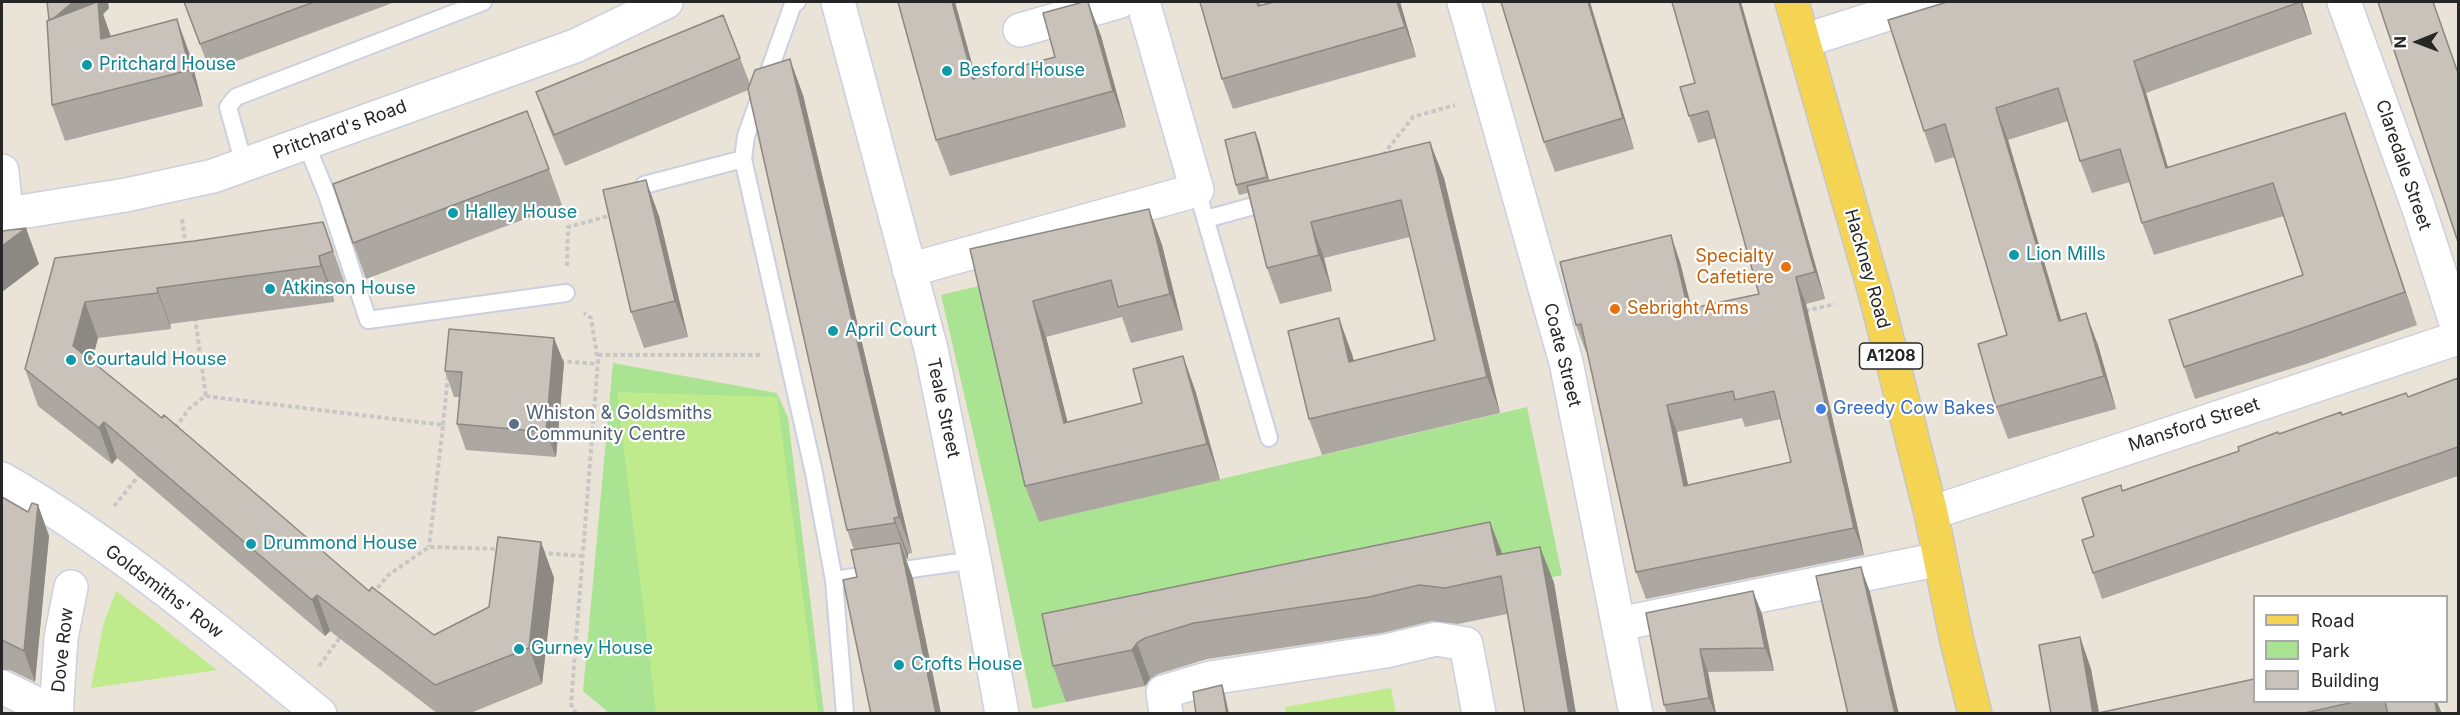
<!DOCTYPE html>
<style>
body{margin:0}
#map{position:relative;width:2460px;height:715px;overflow:hidden;background:#eae3d7;font-family:Inter,sans-serif}
canvas{display:block}
.frame{position:absolute;inset:0;border:3px solid #262626;pointer-events:none}
.legend{position:absolute;left:2253px;top:595px;width:195px;height:108px;box-sizing:border-box;background:#fff;border:2px solid #a8a8a8;margin:0;padding:8px 10px;list-style:none;font-size:18px;color:#262626}
.legend li{display:flex;align-items:center;gap:12px;height:30px}
.legend b{width:30px;border:2px solid #a8a8a8}
.north{position:absolute;left:2388px;top:12px;width:60px;height:60px;-webkit-text-stroke:4px #fff;paint-order:stroke;rotate:269deg;font-size:16px;font-weight:700;line-height:24px;text-align:center;color:#262626}
.north::after{content:'';display:block;margin:auto;width:21px;height:27px;background:#262626;clip-path:polygon(50% 0,100% 100%,50% 72%,0 100%)}
</style>
<div id="map">
<canvas width="2460" height="715"></canvas>
<div class="frame"></div>
<ul class="legend">
<li><b style="height:8px;background:#f4d452"></b>Road</li>
<li><b style="height:16px;background:#aae391"></b>Park</li>
<li><b style="height:16px;background:#c8c2ba"></b>Building</li>
</ul>
<div class="north">N</div>
</div>
<script>
const ctx = document.querySelector('canvas').getContext('2d');
ctx.lineJoin = 'round';
function paint(path, color) { ctx.fillStyle = color; ctx.fill(path, 'evenodd'); }
function trace(path, color, width, dash) { ctx.strokeStyle = color; ctx.lineWidth = width; ctx.lineCap = dash ? 'butt' : 'round'; ctx.setLineDash(dash || []); ctx.stroke(path); }
function drawText(font, color, halo, rows, align = 'center') {
  ctx.font = font + ' Inter,sans-serif'; ctx.lineWidth = 4.5; ctx.setLineDash([]); ctx.textBaseline = 'middle'; ctx.strokeStyle = halo; ctx.fillStyle = color; for (const [text, x, y, turn = 0] of rows) {
    ctx.save(); ctx.translate(x, y); ctx.rotate((+turn || 0) * Math.PI / 180); ctx.textAlign = isNaN(turn) ? turn : align; if (halo) ctx.strokeText(text, 0, 0); ctx.fillText(text, 0, 0); ctx.restore();
  }
}
const green = new Path2D(`
 M983,285l56,237 488,-115 35,168 -53,11 -453,64 10,52 -33,7 -42,-199 -50,-215z
 M613,363l164,30 11,25 36,295h-215l-26,-22z`);
const pitch = new Path2D(`
 M617,392l160,5 41,316h-162z
 M116,591l101,79 -126,18 13,-66z
 M1391,688l5,25h-110l-1,-6z`);
const path = new Path2D(`
 M1383,155l30,-38 42,-12
 M182,219l4,28
 M567,266l1,-39 44,-12
 M1805,311l30,-7
 M195,317l11,80
 M598,355h162
 M560,361l38,3
 M443,425l5,-50
 M175,428l14,-19 16,-13 238,29 -14,122
 M114,506l27,-33
 M541,553l42,3
 M373,594l14,-18 42,-29 72,2
 M319,666l22,-30
 M576,714l-5,-10 27,-343 -7,-43 -7,-5`);
const service = new Path2D(`
 M797,2l-4,2 -47,132 -3,23 71,314 20,107 11,134
 M305,141l22,54 41,125 198,-27
 M244,164l-16,-57 8,-10 247,-95
 M644,185l99,-26
 M1197,190l72,248
 M1206,219l66,-18
 M834,580l140,-20`);
const minor = new Path2D(`
 M838,2l93,347 43,211 28,154
 M1464,2l102,360 70,352
 M2344,2l74,204 40,123
 M1020,30l98,-28
 M1803,41l122,-39
 M2,171l4,43
 M2,215l124,-20 87,-19 362,-130 91,-44
 M909,270l288,-80 -54,-188
 M2,479c112,64 217,153 318,235
 M1931,513l527,-175
 M1619,624l321,-65
 M2,687l33,16 22,7
 M56,714l5,-76 10,-51
 M1166,714l-3,-22 47,-14 176,-27 50,-12 30,5 13,70`);
const primary = new Path2D(`
 M1792,2l84,294 55,217 25,124 19,77`);
const wall = new Path2D(`
 M184,2h211l-185,69z
 M898,2h57l21,77 79,-22 33,-55 13,34 25,91 -176,49 -14,-36z
 M1200,2h59l2,3 139,-3 16,55 -183,52 -11,-30z
 M1590,2l44,147 -79,23 -11,-30z
 M1741,2l84,297 -19,5 58,251 -218,44 -10,-27 -49,-220h-1l-10,-27 104,-63 12,47 67,-15 -43,-156 -18,5 -9,-27 6,-33zM1742,418l3,9 36,-8 10,43 -103,23 -11,-53z
 M1947,2h355l10,32 -166,59 22,75 177,-55 72,212 -108,38 -114,36 -11,-32 119,-92 -19,-59 -130,39 -12,-32 -12,-41 -38,11 -12,-32 -12,-40 -60,19 53,180 37,25 18,64 -108,30 -12,-32 11,-72 -52,-178 -20,6 -11,-32z
 M109,8l-6,6 8,23 79,18 13,51 -138,35 -13,-36 -5,-84z
 M740,58l10,26 53,11 109,458 -4,1v5h-2l7,20 28,135h-70l-17,-164 -7,-20 -99,-440 -183,76 -18,-43 -11,-31z
 M1255,132l4,10 10,39 175,-3 56,235 -178,42 -13,-36 43,-65 2,7 81,-21 -25,-103 -86,21 8,33 -52,13 -13,-36 -19,-75 -9,2 -3,-10z
 M549,169l13,36 -196,74 -13,-36z
 M1149,209l13,36 21,85 -52,13 -9,-26 -76,20 21,85 75,-19 41,-47 13,37 24,87 -181,42 -14,-36 -55,-237z
 M659,216l29,121 -44,11 -13,-36z
 M323,222l23,65 -14,5 2,10 -164,22 1,5 -73,9 -6,23 277,230 65,44 55,-28 52,-65 13,36 -12,106 -74,30h-30l-108,-83 -5,5 -208,-178 -5,6 -74,-58 -13,-37 30,-111 139,-17z
 M564,363l-8,94 -90,-7 -9,-26 2,-27h-5l-9,-26z
 M2458,378v98l-356,123 -9,-26 30,-83 116,-39 40,-17 129,-37z
 M2,497l26,15 10,-7 11,31 -14,146 -25,-12h-8z
 M1540,547l14,36 22,131h-51l-18,-100 -49,10 -26,-3 -50,12 -175,26 -49,15 -8,5 -5,7 -79,16 -13,-36 -11,-52 460,-60z
 M1646,613l116,1 12,57 -66,1 8,42h-49l-3,-9z
 M2080,637l11,32 8,43 155,-10h183l5,12h-391z`);
const shadedWall = new Path2D(`
 M73,2h35l1,6 -6,6 8,23 -52,15 -10,-29z
 M952,2h3l31,113 -13,-36z
 M1088,2l13,34 25,91 -13,-36z
 M1397,2h3l16,55 -11,-30z
 M1588,2h2l44,147 -11,-31z
 M1739,2h2l84,297 -10,-27z
 M2300,2h2l10,32z
 M177,19l13,36 13,51 -13,-36z
 M790,59l13,36 109,458 -13,-36z
 M2134,61l12,32 32,108 -12,-33z
 M1996,108l12,32 63,213 -12,-32z
 M2345,113l11,33 61,179 -12,-33z
 M1255,132l4,10 12,45 -4,-10z
 M1430,142l14,36 56,235 -13,-36z
 M646,180l13,36 29,121 -13,-36z
 M1149,209l13,36 21,85 -13,-36z
 M1311,222l13,36 8,33 -13,-36z
 M26,228l13,36 -37,28v-46z
 M1671,235l9,27 18,74 -10,-27z
 M319,256l13,36 2,10 -13,-36z
 M1796,277l10,27 58,251 -10,-27z
 M157,288l13,36 1,5 -13,-36z
 M1033,301l13,36 31,122 -13,-36z
 M85,302l13,36 -12,44 -13,-36z
 M2086,313l12,32 18,64 -12,-33z
 M1339,318l13,36 10,44 -13,-36z
 M554,338l10,25 -8,94 -10,-25z
 M1183,356l13,37 24,87 -13,-36z
 M1667,405l10,27 17,81 -10,-27z
 M104,422l13,36 -5,6 -13,-36z
 M38,505l11,31 -14,146 -11,-31z
 M894,518l14,36v5l-13,-36z
 M1490,522l14,36 -7,-3z
 M541,542l13,36 -12,106 -13,-36z
 M900,543l13,36 28,135h-5z
 M1540,547l14,36 22,131h-7z
 M1861,567l9,25 29,122h-4z
 M1753,591l9,23 12,57 -9,-23z
 M317,595l13,36 -5,5 -13,-36z
 M2080,637l11,32 8,45h-6z
 M1137,643l13,36 -5,7 -13,-36z
 M1700,649l8,23 8,42h-1l-6,-16z
 M1222,685l3,10 4,19h-2z
 M2435,702h2l5,12h-5z`);
const building = new Path2D(`
 M47,2h26l-19,16 -5,2z
 M97,2h1l3,37 76,-20 13,51 -138,35 -5,-84z
 M184,2h130l-114,42z
 M898,2h54l21,77 82,-22 -12,-44 40,-11h5l25,89 -177,49z
 M1200,2h57l1,4 16,-4h123l8,25 -183,52z
 M1501,2h87l35,116 -79,24z
 M1672,2h67l76,270 -19,5 58,251 -218,44 -55,-248 -5,1 -16,-63 111,-27 17,74 71,-15 -51,-183 -19,5 -9,-29 15,-4zM1733,391l2,9 39,-9 17,71 -107,24 -17,-81z
 M1947,2h353l-166,59 32,107 179,-55 60,179 -108,38 -113,37 -15,-47 134,-45 -30,-92 -131,40 -22,-74 -40,12 -22,-73 -62,20 63,213 27,-8 18,63 -108,31 -18,-63 29,-9 -62,-211 -21,7 -36,-111z
 M2378,2h55l25,71v-1v170z
 M723,15l17,43 -186,77 -18,-43z
 M790,59l109,458 -5,1 1,5 -48,7 -99,-441 7,-19z
 M527,111l22,58 -196,74 -20,-59z
 M1255,132l12,45 -31,8 -11,-45z
 M1430,142l57,235 -178,42 -21,-88 51,-13 10,44 86,-22 -34,-140 -90,22 8,33 -52,13 -20,-82z
 M646,180l29,121 -44,11 -28,-122z
 M1149,209l21,85 -52,13 -7,-27 -78,21 31,122 78,-20 -9,-34 50,-13 24,88 -182,42 -55,-237z
 M323,222l10,29 -14,5 2,10 -164,22 1,5 -73,9 -12,44 89,72 2,-3 205,176 3,-4 62,48 55,-28 9,-70 43,5 -12,106 -94,37 -118,-90 -5,5 -208,-178 -5,6 -74,-59 30,-111 139,-17z
 M26,228l-24,18v-15z
 M449,329l105,9 -8,94 -89,-8 5,-52 -17,-1z
 M2458,378v69l-365,126 -11,-33 12,-4 -12,-38 39,-13 1,6 117,-40 -1,-4 40,-15 1,2 62,-22 1,3 64,-22 2,4z
 M2,497l26,15 4,-9 6,2 -14,146 -22,-11z
 M1490,522l7,33 43,-8 29,167h-44l-24,-138 -56,12 -26,-3 -50,12 -175,26 -49,15 -8,5 -5,7 -79,16 -11,-52z
 M900,543l36,171h-65l-28,-134 14,-3 -6,-27z
 M1861,567l34,147h-47l-32,-138z
 M1753,591l12,57 -65,1 9,49 -45,7 -18,-92z
 M2080,637l13,77h-42l-12,-69z
 M2254,679v23h100l-54,12h-206z
 M1222,685l5,29h-31l-3,-22z
 M2385,702h50l2,12h-49z`);
const markers = [
 [87,65,6,"#0f9aa8"],
 [947,71,6,"#0f9aa8"],
 [453,213,6,"#0f9aa8"],
 [2014,255,6,"#0f9aa8"],
 [1786,267,6,"#e8710a"],
 [270,289,6,"#0f9aa8"],
 [1615,309,6,"#e8710a"],
 [833,331,6,"#0f9aa8"],
 [71,360,6,"#0f9aa8"],
 [1821,409,6,"#3f7fe0"],
 [514,424,6,"#5c6f8a"],
 [251,544,6,"#0f9aa8"],
 [519,649,6,"#0f9aa8"],
 [899,665,6,"#0f9aa8"]
];
const shields = [
 [1891,356,63]
];
const shieldNames = [
 ["A1208",1891,356]
];
const cultureNames = [
 ["Pritchard House",99,65],
 ["Besford House",959,71],
 ["Halley House",465,213],
 ["Lion Mills",2026,255],
 ["Atkinson House",282,289],
 ["April Court",845,331],
 ["Courtauld House",83,360],
 ["Drummond House",263,544],
 ["Gurney House",531,649],
 ["Crofts House",911,665]
];
const streetNames = [
 ["Pritchard's Road",340,130,-20],
 ["Claredale Street",2403,165,71],
 ["Hackney Road",1867,269,74],
 ["Coate Street",1562,355,76],
 ["Teale Street",943,408,78],
 ["Mansford Street",2194,425,-18],
 ["Goldsmiths' Row",164,592,37],
 ["Dove Row",63,650,-84]
];
const foodNames = [
 ["Specialty",1774,257],
 ["Cafetiere",1774,278],
 ["Sebright Arms",1627,309,"left"]
];
const shopNames = [
 ["Greedy Cow Bakes",1833,409]
];
const serviceNames = [
 ["Whiston & Goldsmiths",526,414],
 ["Community Centre",526,435]
];
paint(green, '#aae391');
paint(pitch, '#bfeb8c');
trace(service, '#cccfe1', 20);
trace(minor, '#cccfe1', 36);
trace(primary, '#c7c7c7', 36);
trace(path, '#c7c7c7', 4, [4.5, 3]);
trace(service, '#fff', 16);
trace(minor, '#fff', 33);
trace(primary, '#f4d452', 33);
paint(wall, '#aca7a0');
paint(shadedWall, '#8c8882');
paint(building, '#c8c2ba');
trace(building, '#8c8882', 1.5);
for (const [x, y, r, color] of markers) { const dot = new Path2D(); dot.arc(x, y, r, 0, 2 * Math.PI); ctx.fillStyle = color; ctx.fill(dot); trace(dot, '#fff', 2); }
for (const [x, y, w] of shields) { const box = new Path2D(); box.roundRect(x - w / 2, y - 13, w, 26, 4.5); ctx.fillStyle = '#fff'; ctx.fill(box); trace(box, '#262626', 1.5); }
drawText('bold 16px', '#262626', null, shieldNames);
drawText('18px', '#0d838f', '#fff', cultureNames, 'left');
drawText('18px', '#262626', '#fff', streetNames);
drawText('18px', '#c56008', '#fff', foodNames, 'right');
drawText('18px', '#366cbe', '#fff', shopNames, 'left');
drawText('18px', '#4e5e75', '#fff', serviceNames, 'left');
</script>
